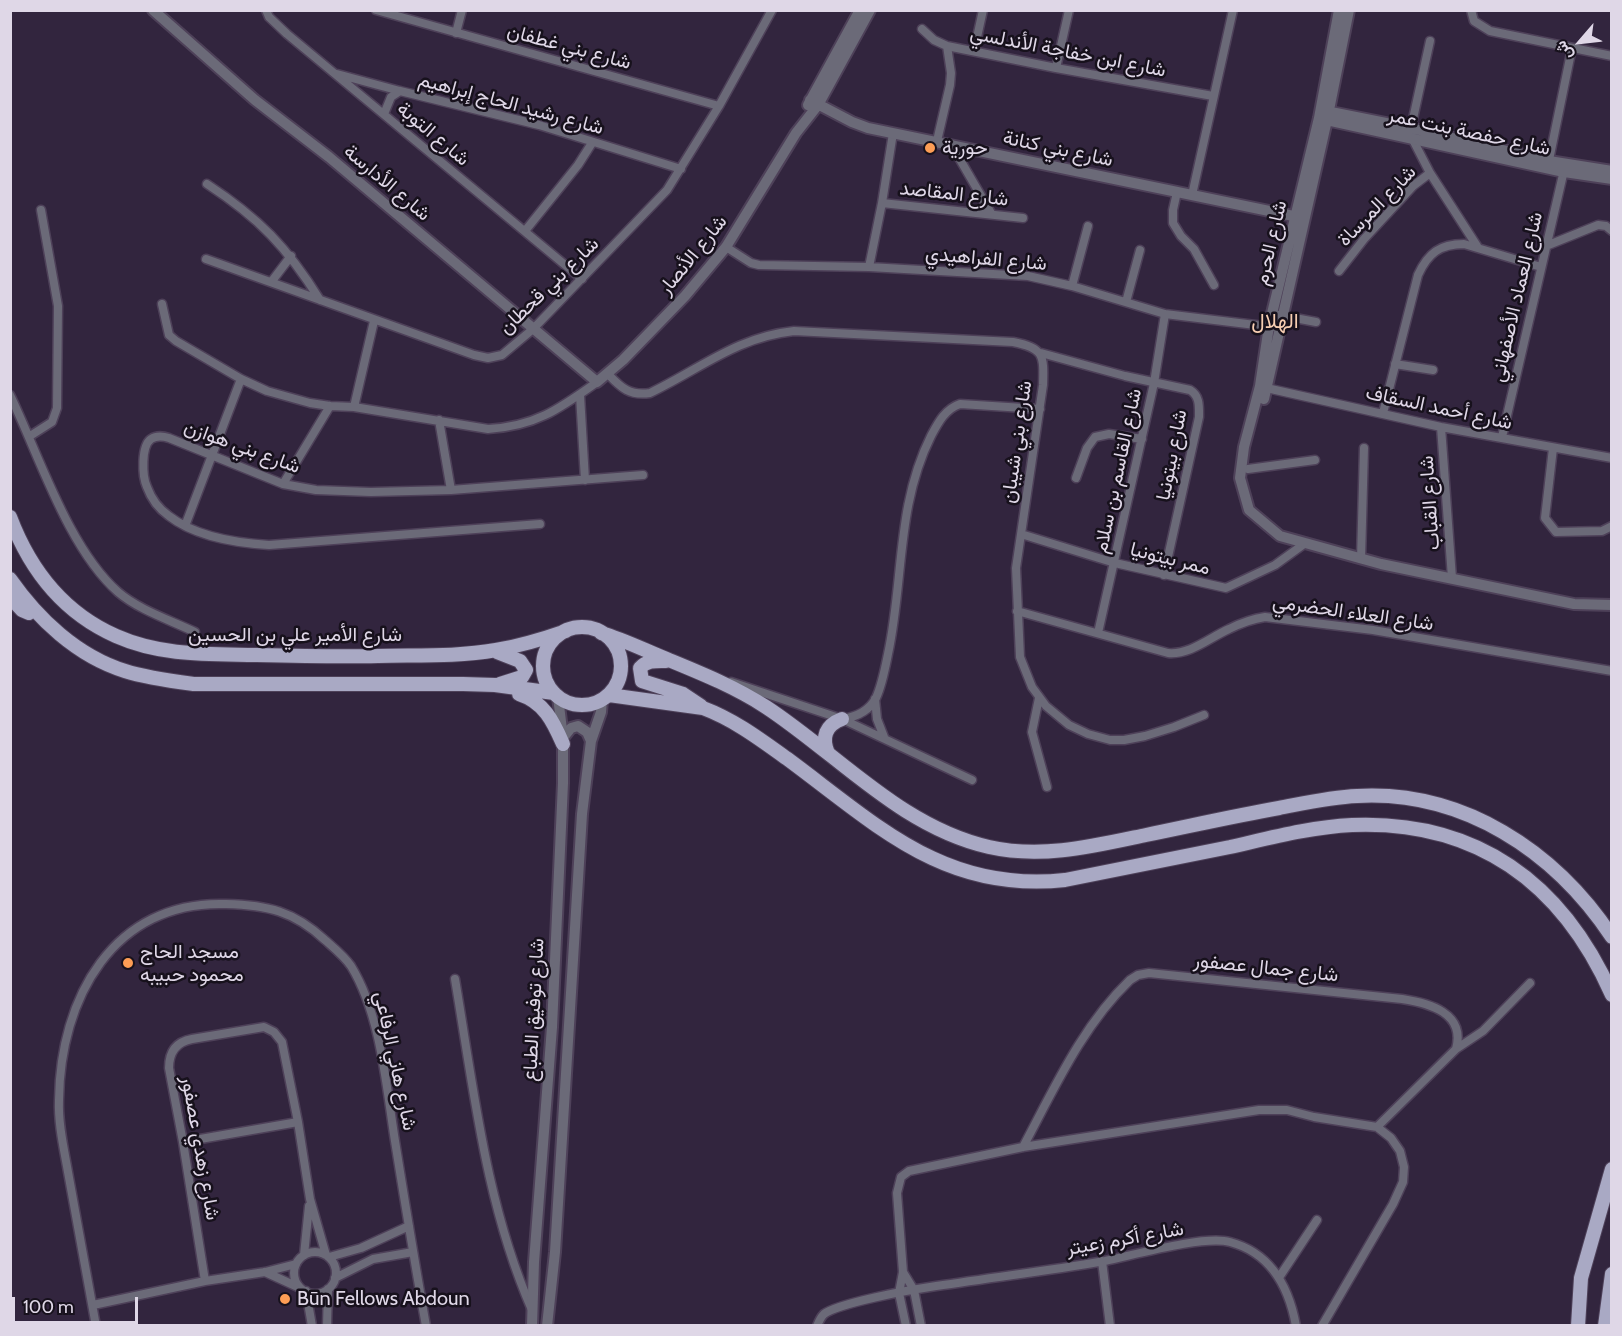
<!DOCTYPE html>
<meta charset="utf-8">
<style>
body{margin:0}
#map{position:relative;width:1622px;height:1336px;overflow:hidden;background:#32253e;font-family:Cabin,Vazirmatn,sans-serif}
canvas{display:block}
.frame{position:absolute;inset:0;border:12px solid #dfd7e7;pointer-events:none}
.north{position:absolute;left:1550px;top:12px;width:60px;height:60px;-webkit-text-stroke:4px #17111c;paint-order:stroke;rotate:242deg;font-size:16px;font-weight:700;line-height:24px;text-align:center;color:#dfd7e7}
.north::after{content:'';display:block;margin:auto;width:21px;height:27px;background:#dfd7e7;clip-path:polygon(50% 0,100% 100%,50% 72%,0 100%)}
.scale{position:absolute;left:12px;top:1297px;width:126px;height:27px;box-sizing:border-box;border:3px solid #dfd7e7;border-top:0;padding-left:8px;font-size:18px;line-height:21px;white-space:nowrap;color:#dfd7e7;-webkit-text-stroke:4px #17111c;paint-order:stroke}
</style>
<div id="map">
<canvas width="1622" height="1336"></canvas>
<div class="frame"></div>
<div class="north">ش</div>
<div class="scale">100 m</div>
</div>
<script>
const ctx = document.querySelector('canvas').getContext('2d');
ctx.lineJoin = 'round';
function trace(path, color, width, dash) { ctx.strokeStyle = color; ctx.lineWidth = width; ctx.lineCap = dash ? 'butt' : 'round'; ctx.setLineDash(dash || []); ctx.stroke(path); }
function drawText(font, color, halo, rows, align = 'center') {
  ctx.font = font + ' Cabin,Vazirmatn,sans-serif'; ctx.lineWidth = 5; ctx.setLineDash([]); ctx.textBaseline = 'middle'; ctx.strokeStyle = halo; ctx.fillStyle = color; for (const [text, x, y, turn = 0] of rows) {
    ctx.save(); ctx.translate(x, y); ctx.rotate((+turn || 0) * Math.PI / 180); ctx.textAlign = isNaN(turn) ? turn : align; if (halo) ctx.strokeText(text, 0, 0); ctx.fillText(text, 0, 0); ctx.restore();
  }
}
const minor = new Path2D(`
 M266,10l3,7 18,17 295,245
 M376,10l343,96
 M1471,10l3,11 16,10 122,25
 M922,29l12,11 13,6 109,22 157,28
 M456,33l6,-23
 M974,51l9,-41
 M1056,68l13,-58
 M337,74l63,17 139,34 142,44
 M384,114l7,-17 9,-6
 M937,141l13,-56 1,-12 -4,-27
 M951,144l40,69
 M1548,165l24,-117
 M1430,173l-18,-35 -1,-10 19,-87
 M207,184c52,34 80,63 113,116
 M1177,192l-4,18v13l8,13 13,13 20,36
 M1192,195l41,-185
 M882,203l141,15
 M525,231l53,-66 14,-22
 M1546,246l52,-21 8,1 6,5
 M726,247l25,16 8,2 110,2 159,9 44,10 93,28 107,13
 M206,259l268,96 14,3 14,-3 31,-26 134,-139 52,-84 53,-96
 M869,267l13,-64 11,-70
 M1339,271l25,-32 49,-53 17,-13 47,73
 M272,281l19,-25
 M1072,286l16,-60
 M1126,302l14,-52
 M162,304l7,31 7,6 65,38 26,12 43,12 20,3 24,1 134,22c48,-3 71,-20 109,-47
 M1279,315l37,7
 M1041,353l84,23 65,14c10,6 9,16 9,27l-35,158
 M1395,364l38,6
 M608,374c13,14 22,22 42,19 50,-24 87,-56 144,-62l219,11c31,6 31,13 30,43l-27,183 4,89 12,30 14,19 23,19 19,9 22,6h14l21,-4 29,-9 30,-12
 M1262,387l179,40 171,31
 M10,395c29,60 58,153 108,197 21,18 52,28 77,40
 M580,395l5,85
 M354,407l20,-86
 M1383,413l35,-138c10,-22 22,-31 46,-31l77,23
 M439,420l12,70
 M1441,427l11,151
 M30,436l22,-14 5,-14 1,-102 -17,-96
 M1502,437l63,-271
 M1553,448l-8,70 11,14 46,-1 10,-5
 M1248,469l67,-9
 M1076,478l11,-30 8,-11 14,-3 33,5
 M283,484l47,-78
 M540,524l-271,21c-33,-2 -73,-8 -100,-29 -10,-7 -18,-18 -22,-29 -5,-11 -6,-41 4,-48 6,-4 12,-3 18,-1l114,46 33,6 55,2 80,-2 192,-15
 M185,526l56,-147
 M1021,534l94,29 111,25 49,-23 29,-21
 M1361,559l3,-111
 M1017,611l151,42c22,2 41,-15 61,-24 12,-6 23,-10 36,-12l108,13 239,41
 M1098,633l56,-250 11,-69
 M731,682l111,37 130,61
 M1039,698l-7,34 15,55
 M875,699l2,20 7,18
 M842,719c14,-2 27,-8 34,-21 6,-13 9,-29 12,-44 16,-74 8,-148 43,-218 7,-13 14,-27 29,-32l80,5
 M455,979c19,112 31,226 77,331
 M1456,1049l27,-18 47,-48
 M183,1142l115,-20
 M1023,1147c31,-58 59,-121 107,-167l8,-5 11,-2 253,26c27,4 64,14 54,50l-79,78
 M294 1273a21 21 0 1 1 42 0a21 21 0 1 1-42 0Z
 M304,1255l5,-49
 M329,1257l32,-9 48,-22
 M1102,1261l8,65
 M265,1272l35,16
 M903,1272l11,18 7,36
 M1280,1276l37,-56
 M335,1278l38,-19 40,-7
 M205,1281l-22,-139 -14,-74c0,-16 7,-26 23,-29l72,-12 10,5 8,10 16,80 12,77 16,56
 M306,1291l6,35
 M93,1305l112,-24 60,-9 31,-8
 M96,1326c-9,-52 -19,-103 -28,-154 -4,-23 -10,-48 -9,-72 1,-101 54,-200 167,-196 41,1 68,7 99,36 9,8 19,16 26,26 30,49 35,119 44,175 10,62 20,123 31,185
 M327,1326l1,-37
 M817,1326c2,-5 4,-9 7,-12 15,-11 85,-24 106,-27 58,-9 117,-16 175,-26 29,-6 99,-26 125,-19 41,11 59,45 66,84
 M906,1326l-7,-33 4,-21 -6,-79 4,-16 8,-6 114,-24 236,-37h28l27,7 63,10 14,11 9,13 4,16 -1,15 -10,22 -71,122`);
const tertiary = new Path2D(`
 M153,10l102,90 74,57 268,225 26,-22 62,-64 41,-49 70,-114 22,-28 52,-95
 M1339,10l-20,108 -50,208 -9,60 -16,61 -4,31 9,32 31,26 101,28 193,40 38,1
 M810,100l42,22 16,6 435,90
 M808,105l52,-95
 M1321,110l90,18 138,33 63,10
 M1322,119l242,53 48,7
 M1264,399l63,-279 22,-110
 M563,738l8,-10 7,-2 9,6 4,9
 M532,1326l2,-64 18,-235 11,-244v-45l-5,-41
 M547,1326l8,-74 27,-438 9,-73 10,-29 1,-12`);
const primary = new Path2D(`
 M10,517c20,53 54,96 106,119 45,20 91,18 139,19 41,1 81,2 123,1 39,-1 79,1 118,-6 24,-4 47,-11 70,-19
 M10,579c28,40 67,77 115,92 22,7 46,10 69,13h269l32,1 59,8
 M10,597l12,13 7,3
 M543 666a39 39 0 1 1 78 0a39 39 0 1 1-78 0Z
 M601,633c24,7 45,18 68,27 34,14 66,27 97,47 73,48 135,120 223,140 53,12 105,-1 157,-12 44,-9 88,-19 133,-27 26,-5 52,-11 78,-12 106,-6 198,55 255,141
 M497,652l23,9 6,9 -4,7 -22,7
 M666,661c-10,0 -19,-1 -26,7l2,13 41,13 18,12
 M519,694c25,8 34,27 44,50
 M609,695l94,13c32,12 58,32 86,52 89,66 156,133 276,120 55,-11 110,-22 165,-33 40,-9 81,-20 122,-22 124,-5 210,57 260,170
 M828,753c-7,-16 -2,-28 14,-34
 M1578,1326l3,-48 31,-109
 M1605,1326l7,-52`);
const markers = [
 [930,148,6,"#fd9d55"],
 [128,963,6,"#fd9d55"],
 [285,1299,6,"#fd9d55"]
];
const streetNames = [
 ["شارع بني غطفان",569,47,15],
 ["شارع ابن خفاجة الأندلسي",1068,52,11],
 ["شارع رشيد الحاج إبراهيم",511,104,15],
 ["شارع حفصة بنت عمر",1469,132,12],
 ["شارع التوبة",433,134,40],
 ["شارع بني كنانة",1058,149,12],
 ["شارع الأدارسة",387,183,40],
 ["شارع المقاصد",954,194,6],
 ["شارع المرساة",1377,206,-46],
 ["شارع الحرم",1271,243,-77],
 ["شارع الأنصار",693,255,-51],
 ["شارع الفراهيدي",986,259,5],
 ["شارع بني قحطان",549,286,-44],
 ["شارع العماد الأصفهاني",1517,297,-77],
 ["شارع أحمد السقاف",1439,408,12],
 ["شارع بني شيبان",1017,442,-82],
 ["شارع بني هوازن",242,447,20],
 ["شارع بيتونيا",1172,455,-79],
 ["شارع القاسم بن سلام",1118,471,-78],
 ["شارع القباب",1430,503,-94],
 ["ممر بيتونيا",1170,559,14],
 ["شارع العلاء الحضرمي",1353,613,8],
 ["شارع الأمير علي بن الحسين",295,635],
 ["شارع جمال عصفور",1266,968,6],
 ["شارع توفيق الطباع",534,1010,-87],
 ["شارع هاني الرفاعي",395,1061,78],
 ["شارع زهدي عصفور",200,1148,80],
 ["شارع أكرم زعيتر",1125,1239,-10]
];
const poiNames = [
 ["حورية",942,148],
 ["مسجد الحاج",140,952],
 ["محمود حبيبه",140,975],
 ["Būn Fellows Abdoun",297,1299]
];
const neighbourhoodNames = [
 ["الهلال",1275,322]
];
trace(minor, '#4e4159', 11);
trace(tertiary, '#4e4159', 14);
trace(primary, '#4e4159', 16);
trace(minor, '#6b6a78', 8);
trace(tertiary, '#6b6a78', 10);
trace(primary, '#a9a9c4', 14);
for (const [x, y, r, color] of markers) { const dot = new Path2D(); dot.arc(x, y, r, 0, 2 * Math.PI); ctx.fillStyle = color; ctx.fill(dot); trace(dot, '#17111c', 2); }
drawText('20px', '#dfd7e7', '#17111c', streetNames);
drawText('20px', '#dfd7e7', '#17111c', poiNames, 'left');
drawText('21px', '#f7ceb2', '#17111c', neighbourhoodNames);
</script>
